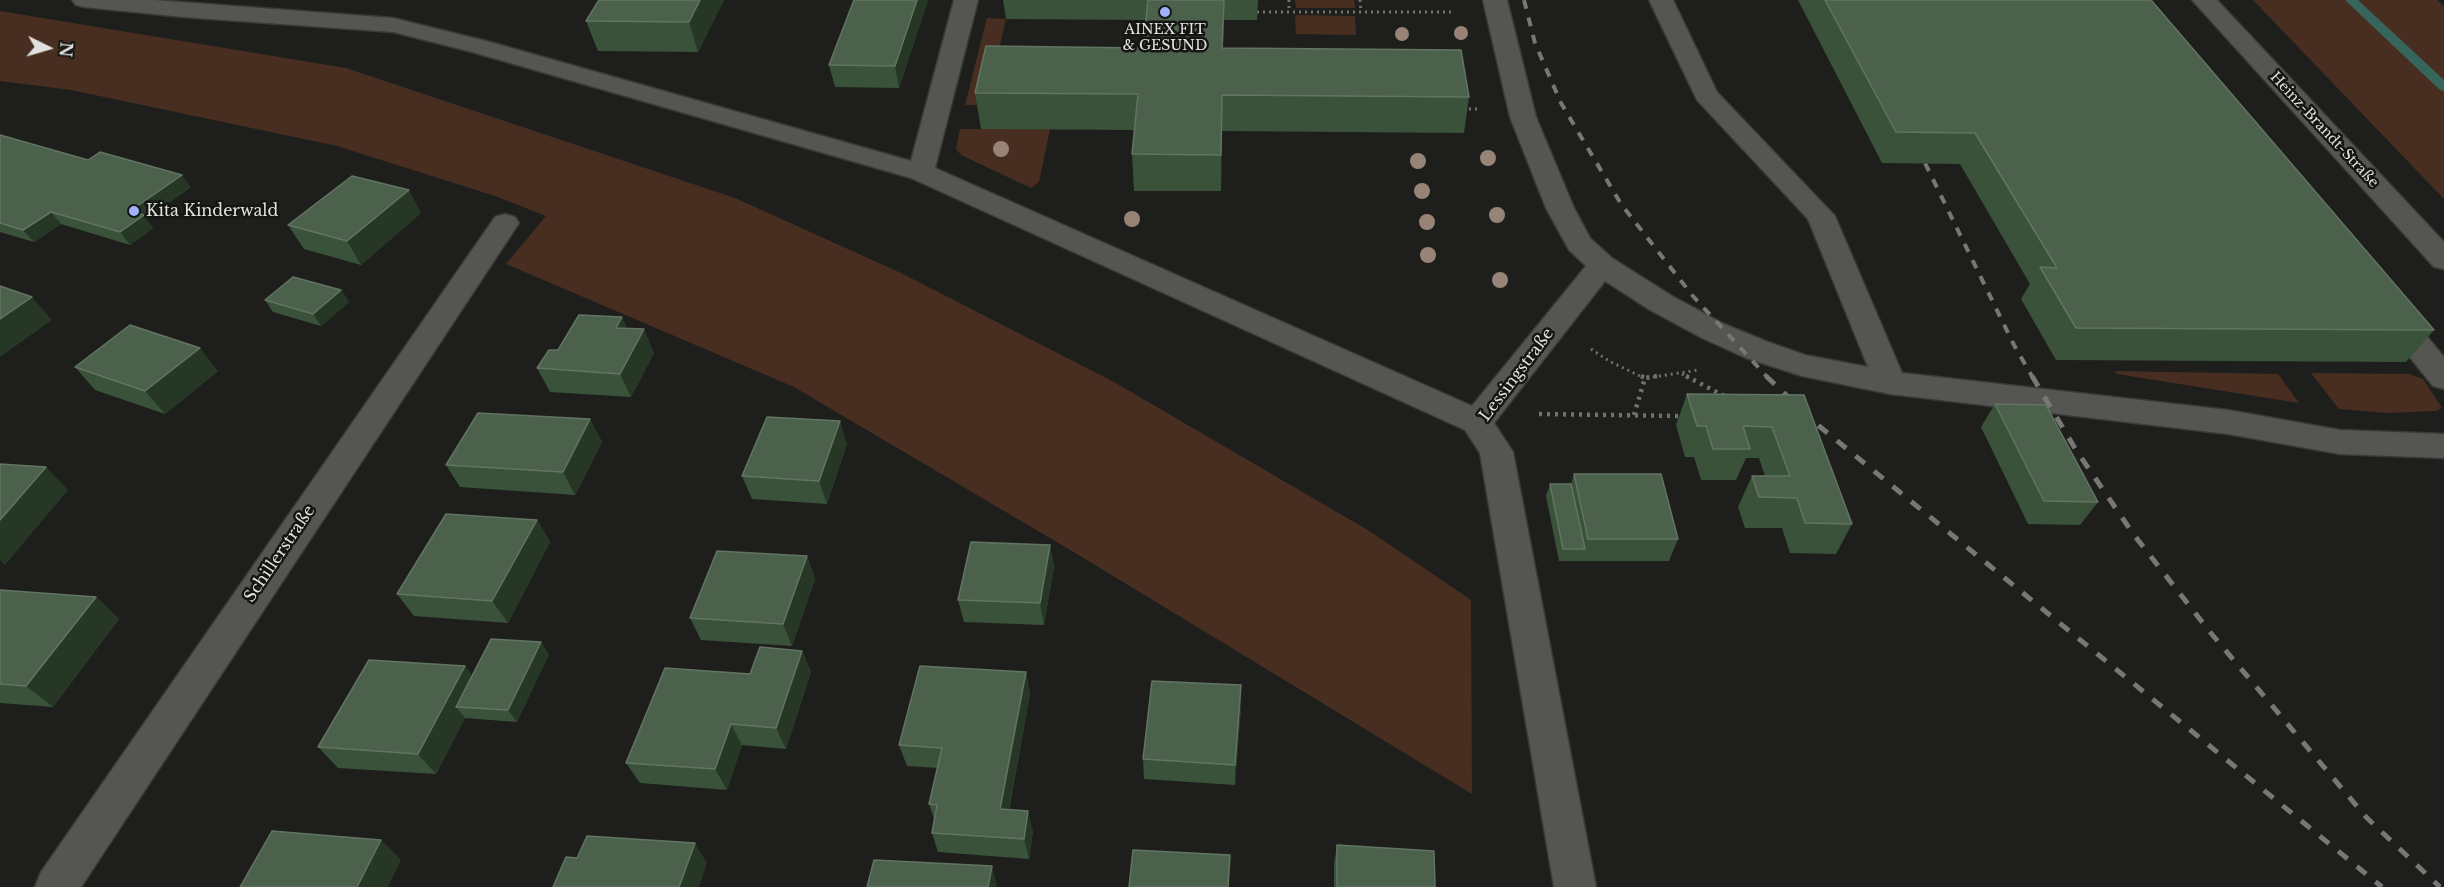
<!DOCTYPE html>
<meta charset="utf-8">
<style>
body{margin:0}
#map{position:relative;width:2444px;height:887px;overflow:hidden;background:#1e1f1c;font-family:"Libre Baskerville",serif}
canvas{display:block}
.north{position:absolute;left:18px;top:18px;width:60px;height:60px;-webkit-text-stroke:4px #151613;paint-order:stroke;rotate:95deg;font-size:16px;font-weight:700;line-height:24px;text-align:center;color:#e1e1df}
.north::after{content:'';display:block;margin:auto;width:21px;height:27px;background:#e1e1df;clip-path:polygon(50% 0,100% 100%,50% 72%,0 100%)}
</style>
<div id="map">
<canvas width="2444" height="887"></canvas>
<div class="north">N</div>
</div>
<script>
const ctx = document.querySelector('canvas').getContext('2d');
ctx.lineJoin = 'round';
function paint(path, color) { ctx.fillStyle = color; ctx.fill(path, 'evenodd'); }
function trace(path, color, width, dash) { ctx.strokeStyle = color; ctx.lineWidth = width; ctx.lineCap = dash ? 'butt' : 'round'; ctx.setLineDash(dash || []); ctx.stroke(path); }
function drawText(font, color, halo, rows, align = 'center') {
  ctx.font = font + ' "Libre Baskerville",serif'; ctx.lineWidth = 5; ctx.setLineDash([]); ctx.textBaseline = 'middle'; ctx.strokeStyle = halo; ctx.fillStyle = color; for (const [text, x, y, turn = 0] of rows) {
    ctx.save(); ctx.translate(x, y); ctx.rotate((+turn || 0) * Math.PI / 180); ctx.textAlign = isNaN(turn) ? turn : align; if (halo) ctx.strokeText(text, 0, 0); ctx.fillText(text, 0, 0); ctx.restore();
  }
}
const green = new Path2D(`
 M1295,0h59l1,8h-59z
 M2253,0h184l7,6v193z
 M0,11l346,57 389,130 166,75 213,109 257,150 100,68 1,194 -395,-240 -283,-167 -288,-123 40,-48 -51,-20 -158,-50 -266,-56 -71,-9z
 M1295,15l60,1 1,19 -60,-1z
 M987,18l19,1 -20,86h-21z
 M960,129h90l-11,53 -8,6 -70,-33 -5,-6z
 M2115,371l163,3 21,29 -182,-29z
 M2311,373l98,1 14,5 19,29 -6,3 -49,2 -48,-4z`);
const stream = new Path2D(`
 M2345,0h13l86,80v11l-4,-1z`);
const pathFar1 = new Path2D(`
 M1289,0v12
 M1360,0l1,12
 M1257,12h197
 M1463,109h16
 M1591,349l18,12 35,17
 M1682,374l7,4
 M1647,378l51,-8`);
const path = new Path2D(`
 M1641,376l4,2
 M1686,376l40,21
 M1539,414l143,2
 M1634,415l11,-37 12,-2`);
const minor = new Path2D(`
 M72,0h82l239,18 97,24 421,119 43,-161h24l-43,168 537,238 114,-140 -17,-16 -23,-42 -36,-91 -27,-117h24l29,117 38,91 16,30 22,20 60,38 52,28 44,18 37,13 63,12 -60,-148 -111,-119 -48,-100h24l44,92 118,124 67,157 326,37 112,20 104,4v24l-104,-4 -112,-20 -338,-40 -88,-18 -56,-18 -44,-20 -52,-28 -45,-29 -111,142 19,29 83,435h-42l-74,-434 -15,-23 -554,-252 -439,-126 -79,-20 -210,-15 -99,-10 -8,-2z
 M2192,0h25l227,242v27l-10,-2z
 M505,214l10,3 4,6 -438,664h-46l6,-15 454,-655z
 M2391,303l11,3 42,51v32l-11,-3 -53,-66 -4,-7 4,-7z`);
const railFar1 = new Path2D(`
 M1524,0l11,43 26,60 60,101 71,91 76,83
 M1925,163l89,182 19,33`);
const rail = new Path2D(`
 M1766,376l53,50 563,461
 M2032,376l44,74 58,85 76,97 156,185 74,70`);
const trees = [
 [1461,33,7],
 [1402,34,7],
 [1001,149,8],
 [1488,158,8],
 [1418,161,8],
 [1422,191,8],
 [1497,215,8],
 [1132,219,8],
 [1427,222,8],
 [1428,255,8],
 [1500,280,8]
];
const wall = new Path2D(`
 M724,0l-26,52 -100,-1 -12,-30z
 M928,0l-29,88 -64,-1 -6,-22z
 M1003,0h255l-1,20h-33l-1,28 246,49 -5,36 -242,-2 -1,60h-87l-2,-37 3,-24 -154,-1 -6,-36 168,-45 3,-28 -140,-1z
 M1798,0h353l283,330 -28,32 -350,-2 -35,-61 9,-15 -70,-120 -78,-1z
 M0,135l88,25 103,27 -45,32 7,9 -23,17 -69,-21 -27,18 -34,-10z
 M421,213l-60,52 -57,-16 -16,-24z
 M341,290l8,12 -28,24 -48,-14 -8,-12z
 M627,328l27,25 -23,44 -81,-5 -13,-24 21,-18z
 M75,367l143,4 -53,43 -70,-24z
 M1687,394l117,1 48,129 -16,30 -46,-1 -8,-25h-37l-7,-21 14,-31h13l-6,-18h-13l-10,22h-35l-7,-23h-9l-9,-32z
 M1995,404l103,98 -18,23 -52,-1 -47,-97z
 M590,419l12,23 -27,53 -115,-8 -14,-22z
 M847,444l-20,60 -75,-5 -10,-23z
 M1574,474l104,65 -9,22h-110l-13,-65 4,-12h21z
 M537,520l13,22 -42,81 -94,-7 -17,-22z
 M1050,545l4,22 -10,58 -80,-3 -6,-22z
 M807,556l8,23 -23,67 -91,-6 -11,-22z
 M0,590l96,7 23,22 -66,88 -53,-4z
 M802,651l9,21 -25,77 -44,-4 -15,45 -87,-7 -14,-20 124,-89z
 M549,654l-32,68 -52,-4 -29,56 -98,-6 -20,-21 147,-81 7,10z
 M1026,672l4,22 -21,116 24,21 -4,28 -91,-7 -6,-19 2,-14 -5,-15 9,-36 -31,-2 -8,-21z
 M1241,707l-6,78 -91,-6 -1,-20z
 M1337,845l98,42h-101v-23z`);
const shadedWall = new Path2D(`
 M700,0h24l-26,52 -9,-30z
 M917,0h11l-29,88 -4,-22z
 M1224,0v20l-2,64v-36z
 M1222,95v36l-1,60v-36z
 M182,175l9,12 -45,32 7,9 -23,17 -10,-13 10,-21z
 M409,190l12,23 -60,52 -14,-24z
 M51,212l10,12 -27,18 -11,-12z
 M341,290l8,12 -28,24 -8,-12z
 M32,297l20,23 -52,37v-38z
 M622,317l11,23 -17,-12z
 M644,329l10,24 -23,44 -11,-23z
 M200,348l18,23 -53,43 -20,-23z
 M590,419l12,23 -27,53 -12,-23z
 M840,421l7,23 -20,60 -8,-23z
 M46,467l22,23 -63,75 -5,-5v-40z
 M537,520l13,22 -42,81 -16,-22z
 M1050,545l4,22 -10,58 -4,-22z
 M807,556l8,23 -23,67 -9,-22z
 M96,597l23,22 -66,88 -27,-21z
 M541,642l8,12 -32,68 -9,-12z
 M802,651l9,21 -25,77 -10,-21z
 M465,666l16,22 -25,19 9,11 -29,56 -18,-20z
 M1026,672l4,22 -25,135 -5,-20z
 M1241,685v22l-6,78v-20z
 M731,724l11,21 -15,45 -12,-21z
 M1028,811l5,20 -4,28 -5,-20z
 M381,840l20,20 -13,27h-31z
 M695,843l12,20 -8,24h-20z
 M1230,855l-1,32h-1z
 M992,866l5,19v2h-9z`);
const building = new Path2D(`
 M599,0h101l-11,22 -103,-1z
 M854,0h63l-22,66 -66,-1z
 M1148,0h76l-2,48 239,2 8,47 -247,-2 -1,60 -89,-1 6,-60 -163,-1 11,-47 157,2z
 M1825,0h326l283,330 -358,-2 -36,-61 17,1 -82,-135 -79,-1z
 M0,135l88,25 12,-8 82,23 -52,36 14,4 -24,17 -69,-20 -28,18 -23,-7z
 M352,176l57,14 -62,51 -59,-16z
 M293,277l48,13 -28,24 -48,-14z
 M0,286l32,11 -32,22z
 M579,315l43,2 -6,11 28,1 -24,45 -83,-6 12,-18h9z
 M130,325l70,23 -55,43 -70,-24z
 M1687,394l117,1 48,129 -47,-1 -8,-25 -38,-1 -7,-21h38l-18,-49 -29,-1 7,23h-37l-7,-23h-9z
 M1995,404l51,1 52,97 -54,-1z
 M478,413l112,6 -27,53 -117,-7z
 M767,417l73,4 -21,60 -77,-5z
 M0,464l46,3 -46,53z
 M1574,474h87l17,65h-90z
 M1550,484h21l14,65h-22z
 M446,514l91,6 -45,81 -95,-7z
 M971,542l79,3 -10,58 -82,-3z
 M717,551l90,5 -24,68 -93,-6z
 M0,590l96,7 -70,89 -26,-2z
 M491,639l50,3 -33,68 -52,-3z
 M760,647l42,4 -26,77 -45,-4 -16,45 -89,-6 39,-95 85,6z
 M369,660l96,6 -47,88 -100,-7z
 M920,666l106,6 -26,137 28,2 -4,28 -92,-6 5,-28 -8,-1 13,-56 -43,-3z
 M1152,681l89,4 -6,80 -92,-6z
 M272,831l109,9 -24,47h-117z
 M587,836l108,7 -16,44h-126l13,-30 11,1z
 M1337,845l97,6 1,36h-98z
 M1133,850l97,5 -2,32h-99z
 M874,860l118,6 -4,21h-121z`);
const markers = [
 [1165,12,6,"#a1b2fd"],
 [134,211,6,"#a1b2fd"]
];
const farPoinames = [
 ["AINEX FIT",1165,30],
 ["& GESUND",1165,46]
];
const farStreetnames = [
 ["Heinz-Brandt-Straße",2324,130,47]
];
const poiNames = [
 ["Kita Kinderwald",146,211]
];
const streetNames = [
 ["Lessingstraße",1517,375,-53],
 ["Schillerstraße",280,554,-56]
];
paint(green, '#472e21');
paint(stream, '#36665b');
trace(minor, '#393937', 3);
trace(pathFar1, '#71716f', 3, [2, 4]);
trace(path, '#71716f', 4.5, [3, 5]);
paint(minor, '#555552');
trace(railFar1, '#777875', 4, [9, 9]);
trace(rail, '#777875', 5, [12, 12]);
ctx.fillStyle = '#988377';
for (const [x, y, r] of trees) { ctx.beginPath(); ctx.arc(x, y, r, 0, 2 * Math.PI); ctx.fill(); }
paint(wall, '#395239');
paint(shadedWall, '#263726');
paint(building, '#4b614b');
trace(building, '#627562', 1.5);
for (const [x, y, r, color] of markers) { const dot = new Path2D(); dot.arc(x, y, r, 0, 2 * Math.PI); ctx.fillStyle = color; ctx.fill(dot); trace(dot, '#151613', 2); }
drawText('14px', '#e1e1df', '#151613', farPoinames);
drawText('14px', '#e1e1df', '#151613', farStreetnames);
drawText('16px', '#e1e1df', '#151613', poiNames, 'left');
drawText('16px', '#e1e1df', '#151613', streetNames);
</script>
